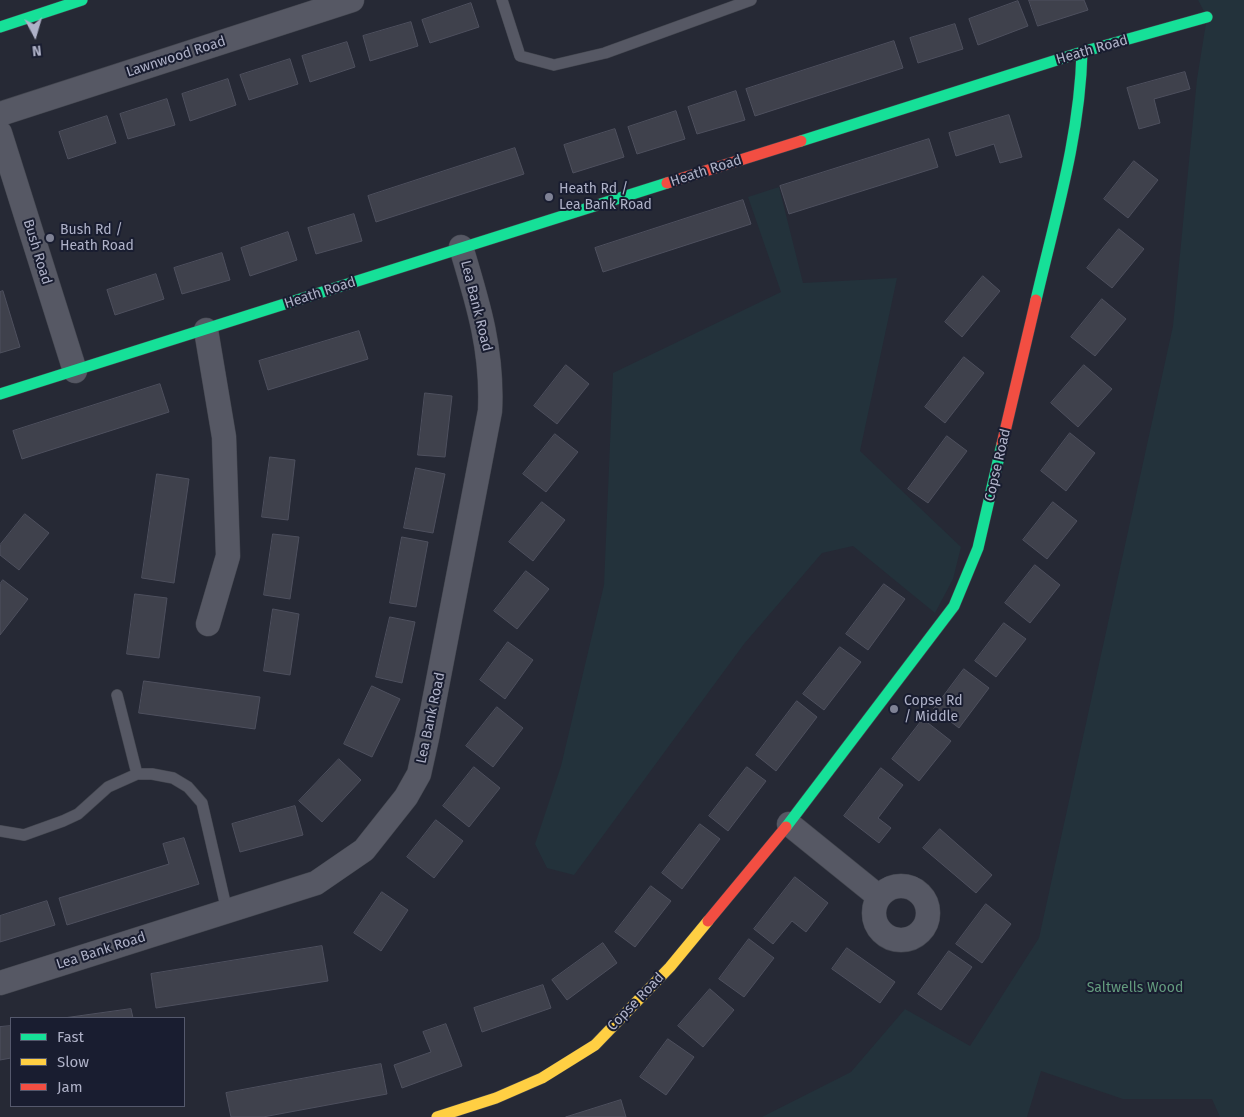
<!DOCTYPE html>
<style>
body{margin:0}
#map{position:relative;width:1244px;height:1117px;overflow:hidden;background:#262935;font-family:"Fira Sans",sans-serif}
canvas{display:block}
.legend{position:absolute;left:10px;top:1017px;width:175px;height:90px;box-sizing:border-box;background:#191d30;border:1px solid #55596d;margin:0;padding:6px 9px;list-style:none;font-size:15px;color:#afb2c8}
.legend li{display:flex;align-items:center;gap:10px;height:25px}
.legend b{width:25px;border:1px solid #55596d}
.north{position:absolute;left:10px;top:10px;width:50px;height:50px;-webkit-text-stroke:4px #191d30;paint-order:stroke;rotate:174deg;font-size:14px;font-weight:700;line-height:20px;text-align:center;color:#afb2c8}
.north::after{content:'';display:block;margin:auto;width:18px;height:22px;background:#afb2c8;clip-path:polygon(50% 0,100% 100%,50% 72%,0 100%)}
</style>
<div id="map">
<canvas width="1244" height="1117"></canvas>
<ul class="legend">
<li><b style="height:6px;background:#16e098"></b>Fast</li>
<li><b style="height:6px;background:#ffcf43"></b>Slow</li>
<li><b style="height:6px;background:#f24e42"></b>Jam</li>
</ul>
<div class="north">N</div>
</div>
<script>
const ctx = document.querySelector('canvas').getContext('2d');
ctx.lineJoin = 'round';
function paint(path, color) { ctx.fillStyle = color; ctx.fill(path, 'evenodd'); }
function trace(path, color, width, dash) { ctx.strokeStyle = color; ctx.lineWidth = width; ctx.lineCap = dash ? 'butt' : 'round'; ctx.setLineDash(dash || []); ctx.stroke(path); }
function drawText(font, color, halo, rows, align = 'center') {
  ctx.font = font + ' "Fira Sans",sans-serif'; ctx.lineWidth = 4; ctx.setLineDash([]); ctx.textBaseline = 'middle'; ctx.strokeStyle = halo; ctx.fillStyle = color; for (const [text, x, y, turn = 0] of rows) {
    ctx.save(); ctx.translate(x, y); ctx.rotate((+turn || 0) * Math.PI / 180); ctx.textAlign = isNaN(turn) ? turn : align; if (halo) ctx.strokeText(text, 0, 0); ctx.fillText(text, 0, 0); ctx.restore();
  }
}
const green = new Path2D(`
 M1198,0h46v1117h-24l-8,-18h-89l-82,-28 -14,46h-265l89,-45 54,-63 65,37 69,-108 134,-612 24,-247 10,-62z
 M779,187l24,96 94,-5 -37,173 101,96 -8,32 -18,34 -82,-67 -31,7 -78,91 -170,231 -27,-7 -12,-24 26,-78 43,-181 9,-212 168,-81 -33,-95z`);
const building = new Path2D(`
 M1029,0h55l4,10 -50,16z
 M1018,1l10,25 -50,19 -9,-26z
 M471,3l8,24 -49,16 -8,-23z
 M411,22l7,24 -48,15 -7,-25z
 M955,24l8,25 -45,14 -8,-25z
 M894,41l9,27 -148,48 -9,-27z
 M347,42l8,25 -45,15 -8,-26z
 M290,59l8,25 -49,16 -9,-25z
 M1185,72l5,17 -36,10 6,24 -21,6 -12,-41z
 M228,79l8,26 -46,16 -8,-27z
 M736,91l9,29 -48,14 -9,-27z
 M167,99l8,26 -47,14 -8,-25z
 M676,111l9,28 -48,15 -9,-27z
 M1009,115l13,42 -22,6 -6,-19 -38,12 -7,-23z
 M107,116l9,27 -48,16 -9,-27z
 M615,129l9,28 -51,16 -9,-28z
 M929,139l9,28 -149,47 -9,-28z
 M515,148l9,26 -148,48 -8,-26z
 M1134,161l24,19 -30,38 -24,-19z
 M743,200l8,24 -148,48 -8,-24z
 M354,214l8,27 -46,13 -8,-26z
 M1119,229l25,20 -32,39 -25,-20z
 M288,232l9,28 -47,16 -9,-28z
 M222,253l8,27 -48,14 -8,-26z
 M156,274l8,25 -49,16 -8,-25z
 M983,276l17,15 -38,46 -17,-15z
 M3,291l17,56 -20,6v-61z
 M1102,299l24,20 -31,37 -24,-19z
 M359,331l9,28 -100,31 -9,-29z
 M964,357l20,16 -39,50 -20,-16z
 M566,365l23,19 -32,40 -23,-18z
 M1084,365l28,24 -34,38 -27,-24z
 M160,384l9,28 -147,47 -9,-28z
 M425,393l27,3 -7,61 -27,-2z
 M1070,433l25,20 -29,38 -25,-20z
 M555,434l23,18 -32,40 -23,-18z
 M947,436l20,15 -39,52 -20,-14z
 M270,457l25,3 -7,60 -26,-3z
 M416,468l29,6 -12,59 -29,-5z
 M157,474l32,5 -15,104 -32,-5z
 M542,502l23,18 -32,41 -24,-19z
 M1053,502l24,19 -30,38 -24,-19z
 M25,514l24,19 -30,37 -19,-15v-10z
 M273,534l26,3 -9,62 -26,-4z
 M402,537l26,5 -12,65 -26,-4z
 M1035,565l25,20 -30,38 -25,-20z
 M526,571l23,18 -32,40 -23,-18z
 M3,580l25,19 -28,36v-51z
 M884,584l21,15 -37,51 -22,-16z
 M135,594l32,4 -8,60 -32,-4z
 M273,609l26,5 -9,61 -26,-4z
 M390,617l25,5 -13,61 -26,-6z
 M1004,623l22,16 -30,38 -21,-16z
 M508,642l25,18 -28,39 -25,-19z
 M840,647l21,15 -37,48 -21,-16z
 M964,669l25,19 -30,40 -25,-19z
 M144,681l116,16 -5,32 -116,-16z
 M372,686l28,13 -28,58 -28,-13z
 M797,701l20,16 -41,54 -20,-16z
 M497,707l26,21 -30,39 -27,-21z
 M923,719l28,22 -32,40 -27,-22z
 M339,759l22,21 -39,42 -23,-21z
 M474,767l26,21 -31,39 -26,-21z
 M747,767l19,14 -38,50 -19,-15z
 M881,768l22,17 -25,33 13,10 -12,15 -35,-27z
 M295,806l8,29 -63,17 -8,-28z
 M436,820l27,21 -29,37 -27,-21z
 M700,824l20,15 -38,50 -20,-16z
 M940,829l52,46 -16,18 -53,-45z
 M184,838l15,46 -132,41 -8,-27 110,-34 -6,-20z
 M795,877l33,26 -22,29 -14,-11 -19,23 -19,-15z
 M651,886l20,15 -36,46 -20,-15z
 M382,892l26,18 -27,41 -27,-18z
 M47,901l8,24 -55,17v-26z
 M986,904l25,20 -29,39 -26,-19z
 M749,939l25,19 -30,39 -25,-18z
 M603,943l14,20 -50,37 -15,-20z
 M322,946l6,35 -172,27 -5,-34z
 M847,948l48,34 -15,21 -48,-34z
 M949,951l23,16 -31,43 -23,-16z
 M543,985l8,23 -69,24 -8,-24z
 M710,989l24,21 -31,37 -25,-21z
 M131,1009l2,9h-69z
 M446,1024l16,42 -60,22 -8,-23 37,-13 -8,-20z
 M11,1026v32l-11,2v-33z
 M668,1039l26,18 -28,38 -26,-18z
 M381,1064l6,30 -124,23h-32l-5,-24z
 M621,1100l5,17h-60z`);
const lane = new Path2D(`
 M502,0l18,56 34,9 51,-12 146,-53
 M117,695l20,79
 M0,831l24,4 39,-14 15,-7 30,-27 29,-13h15l21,4 15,9 14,16 25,108`);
const street = new Path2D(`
 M0,114l352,-114
 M0,133l75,238
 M206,330l18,107 4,119 -20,68
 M789,824l89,72
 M874 913a27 27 0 1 1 54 0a27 27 0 1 1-54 0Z
 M0,983l316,-100 48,-33 42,-53 13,-23 8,-36 63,-327c3,-60 -12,-108 -29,-164`);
const fast = new Path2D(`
 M0,27l82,-27
 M801,141l281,-89 125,-35
 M1036,300c19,-82 44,-164 46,-248
 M0,394l667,-211
 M786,827l168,-221 24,-58 24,-104`);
const slow = new Path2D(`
 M437,1117l59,-19 46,-20 53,-33 75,-78 38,-46`);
const jam = new Path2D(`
 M667,183l134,-42
 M1002,444l34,-144
 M708,921l78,-94`);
const markers = [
 [549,197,5,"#7f8295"],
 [50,238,5,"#7f8295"],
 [894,709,5,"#7f8295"]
];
const streetNames = [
 ["Heath Road",1092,50,-16],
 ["Lawnwood Road",176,57,-18],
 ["Heath Road",706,171,-18],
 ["Bush Road",37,252,73],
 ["Heath Road",320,293,-18],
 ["Lea Bank Road",476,306,76],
 ["Copse Road",998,465,-77],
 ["Lea Bank Road",431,718,-78],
 ["Lea Bank Road",101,951,-18],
 ["Copse Road",636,1002,-46]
];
const poiNames = [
 ["Heath Rd /",559,189],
 ["Lea Bank Road",559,205],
 ["Bush Rd /",60,230],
 ["Heath Road",60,246],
 ["Copse Rd",904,701],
 ["/ Middle",904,717]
];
const parkNames = [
 ["Saltwells Wood",1135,988]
];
paint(green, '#23323b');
paint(building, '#3f414c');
trace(building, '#4e505e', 1);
trace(lane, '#42454e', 12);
trace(street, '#42454e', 25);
trace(fast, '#42454e', 12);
trace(slow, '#42454e', 12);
trace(jam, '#42454e', 12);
trace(lane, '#565864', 11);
trace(street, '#565864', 24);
trace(fast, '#16e098', 11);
trace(slow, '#ffcf43', 11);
trace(jam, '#f24e42', 11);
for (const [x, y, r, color] of markers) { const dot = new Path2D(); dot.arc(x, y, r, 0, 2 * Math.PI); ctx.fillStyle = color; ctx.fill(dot); trace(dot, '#191d30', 2); }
drawText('14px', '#afb2c8', '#191d30', streetNames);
drawText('14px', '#afb2c8', '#191d30', poiNames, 'left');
drawText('14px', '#649b7e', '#191d30', parkNames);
</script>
